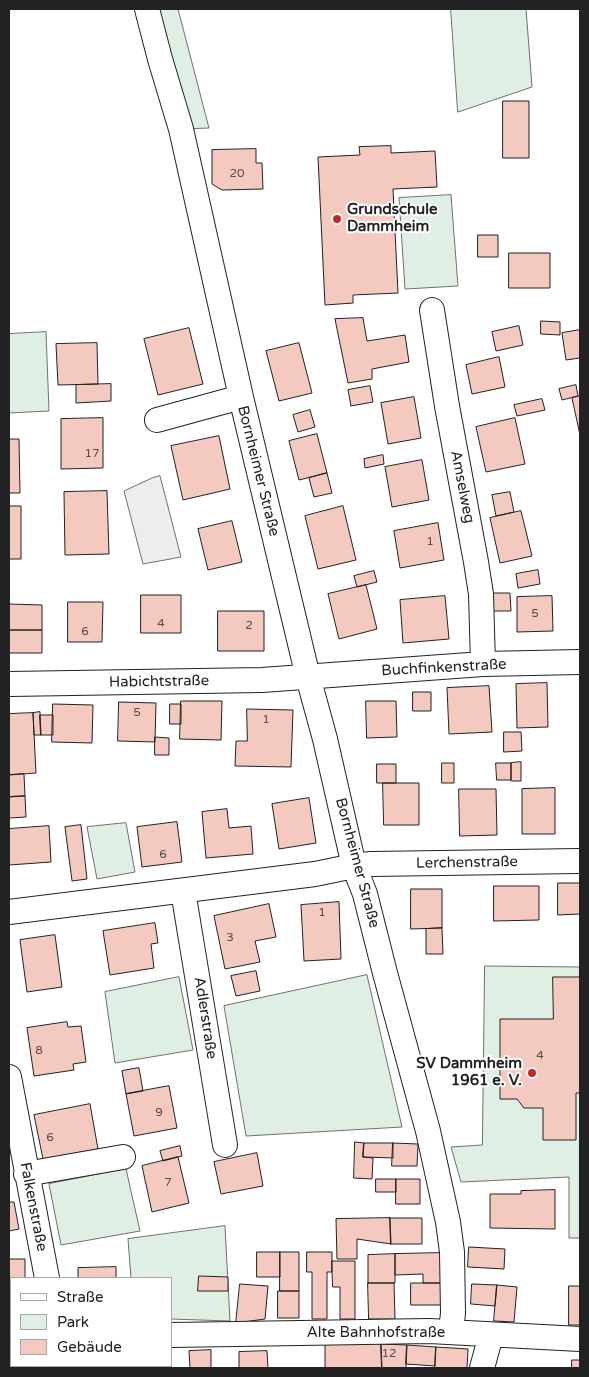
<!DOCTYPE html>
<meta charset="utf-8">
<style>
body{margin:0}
#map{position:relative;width:589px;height:1377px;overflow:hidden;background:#fff;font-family:"Varela Round",sans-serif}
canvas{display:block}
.frame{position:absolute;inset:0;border:10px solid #222;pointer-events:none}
.legend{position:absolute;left:10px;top:1277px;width:162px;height:90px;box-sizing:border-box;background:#fff;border:1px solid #a7a7a7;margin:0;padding:6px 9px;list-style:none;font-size:15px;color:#222}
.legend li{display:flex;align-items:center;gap:10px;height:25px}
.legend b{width:25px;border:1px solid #a7a7a7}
</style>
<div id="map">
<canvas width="589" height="1377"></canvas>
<div class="frame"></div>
<ul class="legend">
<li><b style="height:6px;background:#fff"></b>Straße</li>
<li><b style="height:14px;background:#e0efe3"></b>Park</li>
<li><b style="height:14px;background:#f3c9c0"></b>Gebäude</li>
</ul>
</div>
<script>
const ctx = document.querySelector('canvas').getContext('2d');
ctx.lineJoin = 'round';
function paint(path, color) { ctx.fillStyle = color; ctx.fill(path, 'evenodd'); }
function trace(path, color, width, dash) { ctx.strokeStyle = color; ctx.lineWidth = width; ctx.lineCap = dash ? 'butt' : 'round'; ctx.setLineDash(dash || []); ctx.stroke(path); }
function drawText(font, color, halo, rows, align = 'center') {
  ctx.font = font + ' "Varela Round",sans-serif'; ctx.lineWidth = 4; ctx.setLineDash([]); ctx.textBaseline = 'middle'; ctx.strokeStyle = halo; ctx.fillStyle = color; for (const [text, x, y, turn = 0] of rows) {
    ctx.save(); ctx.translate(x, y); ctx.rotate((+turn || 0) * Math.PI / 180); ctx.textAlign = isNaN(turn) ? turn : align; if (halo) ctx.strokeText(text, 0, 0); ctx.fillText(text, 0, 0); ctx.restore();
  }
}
const green = new Path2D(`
 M147,9h31l31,119 -28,1z
 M451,9h75l6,78 -74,25z
 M451,195l7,91 -53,3 -6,-91z
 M46,332l3,79 -40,2v-79z
 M126,823l9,49 -38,7 -10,-52z
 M485,966l95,1v271h-11v-61l-108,5 -10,-35 31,-2z
 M367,975l35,152 -156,9 -22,-130z
 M179,977l14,73 -78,13 -10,-71z
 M126,1169l14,62 -79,14 -12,-61z
 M225,1226l5,95 -59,-2v-41h-40l-3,-39z`);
const parking = new Path2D(`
 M160,476l21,81 -38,7 -19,-73 28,-13z`);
const building = new Path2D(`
 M503,101h26v57h-26z
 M391,146v7l44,-2 2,36 -44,2 5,104 -45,2v8l-28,2 -7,-148 42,-2 -1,-8z
 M256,149v14h6l1,26 -41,1 -10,-6v-34z
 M478,235h20v22h-20z
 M509,253h41v35h-41z
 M363,318l4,23 38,-6 4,27 -37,7v10l-24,4 -13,-64z
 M541,321l19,1v13l-19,-1z
 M519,326l4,19 -27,6 -4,-19z
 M189,328l14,56 -45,11 -14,-56z
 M580,330v28l-14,2 -4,-27z
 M97,343l1,41 -40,1 -2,-41z
 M299,343l13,50 -33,8 -13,-50z
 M499,357l6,30 -33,7 -6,-29z
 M111,384v17l-35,2v-18z
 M576,385l2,11 -16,4 -3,-11z
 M370,386l3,16 -22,4 -3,-16z
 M580,396v39l-8,-37z
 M414,397l7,41 -33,6 -7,-41z
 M542,399l3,11 -28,6 -3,-11z
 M310,410l5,17 -17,5 -5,-17z
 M103,418v50l-42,1v-50z
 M515,418l10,46 -39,8 -10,-45z
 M317,434l10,39 -28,7 -10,-39z
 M219,436l11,53 -47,11 -12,-54z
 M9,439h10l1,54h-11z
 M383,455l1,9 -19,4 -1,-9z
 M422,460l7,40 -37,7 -7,-40z
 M327,473l5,20 -18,4 -5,-19z
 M107,491l2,63 -44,1 -1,-63z
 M510,492l4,20 -18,4 -4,-21z
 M9,506h12v53h-12z
 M343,506l13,54 -38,9 -13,-53z
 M521,511l11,45 -32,7 -10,-45z
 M232,521l10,41 -34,8 -10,-41z
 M438,523l6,37 -44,8 -6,-37z
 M538,570l2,14 -22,4 -2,-14z
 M374,571l3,11 -20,5 -3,-11z
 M366,585l11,44 -38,10 -11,-45z
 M493,593h17l1,18h-17z
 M141,595h40v38h-40z
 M445,596l4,43 -46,4 -3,-43z
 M552,596l1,35 -36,1v-35z
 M68,602h35l-1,40h-34z
 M9,604l33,1v25h-33z
 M218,611h46v40h-46z
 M9,630h33v23h-33z
 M547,683l1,44 -31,1 -1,-44z
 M489,686l3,46 -43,2 -2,-46z
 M413,692h18v19h-18z
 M181,701h41l-1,39 -41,-1z
 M366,701h30l1,36 -30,1z
 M119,702l37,1 -1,39 -37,-1z
 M53,704l40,1 -1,38 -40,-1z
 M170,704h11v20h-11z
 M247,709l46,1 -2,57 -56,-1 1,-25h11z
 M40,712l1,23h-7l-1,-22z
 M33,713l3,60 -27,2v-61z
 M40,715h13v20h-12z
 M504,732h17l1,19 -18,1z
 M155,737l14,1v17h-14z
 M521,762v19h-10v-18z
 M442,763h12v20h-12z
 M496,763h15v17h-14z
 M377,764h19v19h-19z
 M24,774l1,22 -16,1v-22z
 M383,783h36v42h-35z
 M555,788v46h-33v-45z
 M459,789h37l1,46 -37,1z
 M25,796l1,21 -17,1v-21z
 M309,798l7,45 -37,6 -7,-45z
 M227,809l2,19 22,-2 2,28 -47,4 -4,-46z
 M177,822l5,40 -40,5 -5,-40z
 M81,825l6,54 -15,2 -7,-54z
 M49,826l2,36 -42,3v-36z
 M558,883h22v31l-22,1z
 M494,886h45v34l-45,1z
 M411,889h31v39l-31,1z
 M339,902l2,57 -37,2 -3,-56z
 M269,904l7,33 -21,4 5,21 -35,7 -11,-53z
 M155,923l3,20 -7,1 3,24 -44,7 -7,-44z
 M442,928l1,26h-17v-25z
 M55,935l7,52 -35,5 -7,-52z
 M256,971l4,20 -24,5 -5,-20z
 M553,977h27v116h-4v47h-33v-32h-19l-7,-9h-17v-80h53z
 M67,1022l1,5 13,-1 5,36 -13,2 1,6 -40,6 -7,-48z
 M139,1068l4,23 -17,3 -4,-23z
 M169,1086l8,42 -43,8 -8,-42z
 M90,1104l8,45 -55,10 -9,-44z
 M355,1142l9,1 -1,14 10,1 -1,21 -18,-1z
 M364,1143h29v15l-30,-1z
 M393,1143l25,1 -1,22h-25z
 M180,1146l2,10 -19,5 -3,-10z
 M257,1153l6,33 -42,8 -7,-32z
 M178,1157l11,46 -37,9 -10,-46z
 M376,1179h20v13h-20z
 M396,1179h24v25h-24z
 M555,1190v39l-65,-1v-34h31v-3z
 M9,1202h5l5,27 -10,2z
 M390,1218h32v26h-31z
 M390,1218l1,26 -34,-5v20h-20l-1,-40z
 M469,1247l36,2 -1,20 -36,-2z
 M257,1252h23v25h-23z
 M280,1252h19v39h-19z
 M307,1252h25v20h-5v47h-15v-47h-5z
 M441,1253l1,30h-19v-9l-28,1v-21z
 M395,1254v29h-27v-28z
 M9,1259h16v19h-14v31h-2z
 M332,1261h23v58h-15v-32h-7z
 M116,1267v11h-38v-10z
 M199,1276l29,1v14h-30z
 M368,1283h26l1,36h-26z
 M411,1283h31v22h-31z
 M240,1284l28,2 -3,33 -29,4z
 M472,1284l25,1 -2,21 -24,-2z
 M497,1285l20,2 -3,35 -20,-1z
 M569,1286h11v39h-11z
 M278,1291h21v27h-21z
 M381,1344l1,24h-57v-23z
 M381,1344l26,1 -1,23h-24z
 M407,1345l29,2 -1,19 -29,-2z
 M436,1347l32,2 -1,19h-32z
 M211,1350v18h-21l-1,-17z
 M267,1351l1,17h-29v-16z
 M572,1360h8v8h-8z
 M9,1366h25v2h-25z
 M131,1366h22v2h-22z`);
const minor = new Path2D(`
 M147,9l13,50 21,70 60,268 67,280 17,62 29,127 11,28 20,79 43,158 20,91 4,30 1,61 -2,19
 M432,310l15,96 29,156 5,32 2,70
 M157,420l84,-23
 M9,684l253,-4 221,-16 97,-2
 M183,891l42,254
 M9,912l306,-38 39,-8 17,-2 209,-3
 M9,1077l38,201
 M26,1174l97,-17
 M171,1335l258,-4 151,8
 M9,1345l2,-1
 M482,1368l9,-33`);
const markers = [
 [337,219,5,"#c62828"],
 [532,1073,5,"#c62828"]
];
const numberNames = [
 ["20",237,174],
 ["17",92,454],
 ["1",430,542],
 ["5",535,614],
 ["4",161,624],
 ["2",249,626],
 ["6",85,632],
 ["5",137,713],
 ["1",266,720],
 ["6",163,855],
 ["1",322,913],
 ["3",230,938],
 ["8",39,1051],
 ["4",540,1056],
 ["9",159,1113],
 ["6",50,1138],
 ["7",168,1183],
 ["12",389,1354]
];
const poiNames = [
 ["Grundschule",347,210],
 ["Dammheim",347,227],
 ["SV Dammheim",522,1064,"right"],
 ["1961 e. V.",522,1081,"right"]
];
const streetNames = [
 ["Bornheimer Straße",258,471,76],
 ["Amselweg",462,487,79],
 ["Buchfinkenstraße",444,668,-3],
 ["Habichtstraße",159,682,-1],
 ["Bornheimer Straße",357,863,75],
 ["Lerchenstraße",467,863,-1],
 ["Adlerstraße",205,1018,81],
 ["Falkenstraße",33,1207,79],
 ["Alte Bahnhofstraße",376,1333]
];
paint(green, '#e0efe3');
trace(green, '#6f6f6f', 1);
paint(parking, '#ededed');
trace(parking, '#6f6f6f', 1);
paint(building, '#f3c9c0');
trace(building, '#222', 1);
trace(minor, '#222', 26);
trace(minor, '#fff', 24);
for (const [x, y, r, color] of markers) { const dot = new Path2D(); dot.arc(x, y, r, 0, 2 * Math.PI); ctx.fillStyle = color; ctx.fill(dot); trace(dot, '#fff', 2); }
drawText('12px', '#564c4a', null, numberNames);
drawText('bold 15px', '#222', '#fff', poiNames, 'left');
drawText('15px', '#222', '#fff', streetNames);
</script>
